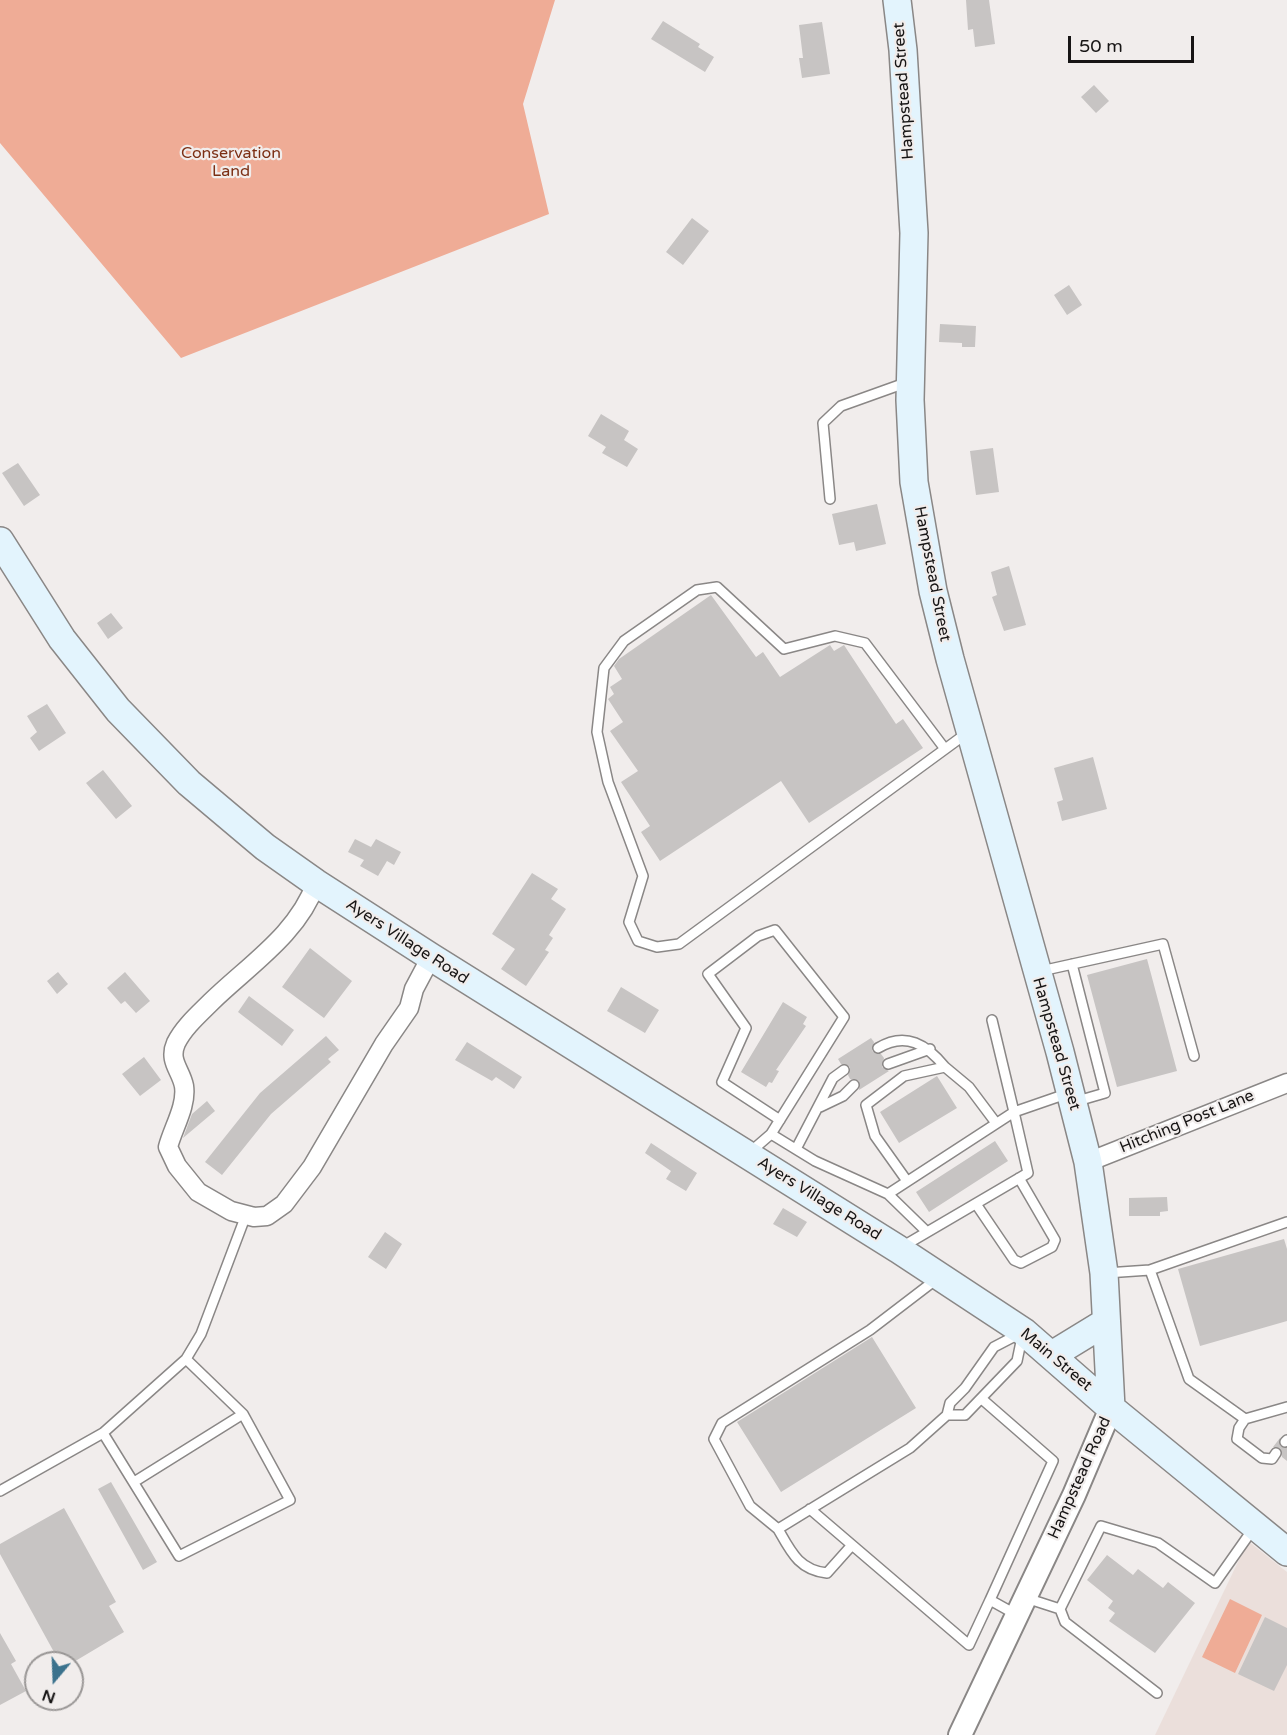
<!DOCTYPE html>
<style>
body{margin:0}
#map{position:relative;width:1287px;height:1735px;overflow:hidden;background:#f1edec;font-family:"Varela Round",sans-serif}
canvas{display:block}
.north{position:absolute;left:24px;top:1651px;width:60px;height:60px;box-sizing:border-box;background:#f1edec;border:2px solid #9a9796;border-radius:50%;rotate:199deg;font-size:16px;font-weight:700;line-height:24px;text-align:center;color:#171515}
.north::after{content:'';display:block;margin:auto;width:21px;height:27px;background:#3b728d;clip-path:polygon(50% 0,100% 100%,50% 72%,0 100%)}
.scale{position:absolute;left:1068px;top:36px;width:126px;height:27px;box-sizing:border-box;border:3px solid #171515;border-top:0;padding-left:8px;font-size:18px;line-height:21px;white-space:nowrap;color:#171515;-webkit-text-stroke:4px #f1edec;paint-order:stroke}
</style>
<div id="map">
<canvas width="1287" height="1735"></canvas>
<div class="north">N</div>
<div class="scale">50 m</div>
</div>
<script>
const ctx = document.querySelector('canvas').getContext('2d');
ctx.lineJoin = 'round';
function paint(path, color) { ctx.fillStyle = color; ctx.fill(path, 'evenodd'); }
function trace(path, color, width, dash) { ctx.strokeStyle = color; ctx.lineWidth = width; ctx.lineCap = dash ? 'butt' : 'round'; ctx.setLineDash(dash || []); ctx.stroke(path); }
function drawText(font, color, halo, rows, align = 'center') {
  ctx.font = font + ' "Varela Round",sans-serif'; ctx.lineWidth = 4.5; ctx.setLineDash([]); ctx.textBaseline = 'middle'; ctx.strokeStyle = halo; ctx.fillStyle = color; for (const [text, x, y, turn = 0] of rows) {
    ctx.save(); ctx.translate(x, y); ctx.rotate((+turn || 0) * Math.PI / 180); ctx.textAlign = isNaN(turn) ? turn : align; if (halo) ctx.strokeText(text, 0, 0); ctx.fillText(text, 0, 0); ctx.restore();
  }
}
const built = new Path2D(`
 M1248,1541l39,31v163h-132z`);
const green = new Path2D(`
 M0,0h555l-32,104 26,110 -368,144 -181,-215z
 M1230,1599l32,16 -27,58 -33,-16z`);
const building = new Path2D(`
 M966,0h23l6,44 -20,3 -2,-18 -5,1z
 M663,21l37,23 -2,3 16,10 -9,15 -54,-33z
 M822,22l8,52 -28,4 -3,-20h4l-4,-33z
 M1094,85l15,16 -13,12 -15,-16z
 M692,218l17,13 -26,34 -17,-13z
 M1069,285l13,20 -15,10 -13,-20z
 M940,324l36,2 -1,21h-13v-4l-23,-1z
 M601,414l28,17 -5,9 14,9 -11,18 -25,-14 4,-6 -18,-11z
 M993,448l6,44 -23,3 -6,-44z
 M18,463l22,32 -16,11 -22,-33z
 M877,504l9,40 -30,7 -2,-9 -15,3 -7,-31z
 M1009,566l17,59 -22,6 -12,-34 5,-2 -6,-23z
 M711,595l45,62 7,-5 17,25 50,-32 4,6 10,-6 52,79 7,-5 20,29 -114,75 -28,-42 -121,80 -19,-29 9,-6 -29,-44 17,-11 -28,-40 13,-9 -15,-23 6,-5 -4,-7 12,-8 -8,-13 5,-7z
 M111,613l12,15 -15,11 -11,-16z
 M47,704l19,29 -27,18 -9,-13 7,-6 -10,-16z
 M1093,757l14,52 -45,12 -5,-19 6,-2 -9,-32z
 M103,770l29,36 -16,13 -30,-36z
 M355,839l16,8 5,-8 25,13 -7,13 -7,-4 -9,15 -18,-10 4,-6 -16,-8z
 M532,873l26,16 -7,10 15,10 -17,26 4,3 -8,12 4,2 -23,34 -25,-17 14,-20 -23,-15z
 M310,948l42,33 -28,37 -42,-31z
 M1147,959l30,112 -60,16 -30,-112z
 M58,972l10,12 -11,10 -10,-13z
 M125,972l25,29 -14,12 -11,-12 -4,3 -14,-16z
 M621,987l38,23 -14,23 -38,-22z
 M249,996l45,34 -12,16 -44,-34z
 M783,1002l24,15 -4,7 3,2 -30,44 3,1 -7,12 -3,-1 -3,5 -25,-15z
 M326,1036l13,14 -11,9 3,3 -60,52 -49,61 -17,-13 55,-69z
 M871,1038l3,4 -2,9 9,3 3,4 -2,9 7,4 -30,19v-9l-9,-2 -2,-4 2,-8 -9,-3 -3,-5z
 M467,1042l55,35 -8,12 -18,-12 -4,4 -37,-21z
 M144,1057l17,23 -21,16 -18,-22z
 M937,1076l20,32 -58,35 -19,-31z
 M207,1101l8,10 -32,27 9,-24z
 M995,1141l13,20 -79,51 -13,-20z
 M651,1143l46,30 -11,18 -20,-12 5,-8 -26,-18z
 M1167,1197l1,14 -8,1v4h-31v-18z
 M783,1208l24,14 -10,15 -24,-13z
 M385,1232l17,12 -16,25 -18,-12z
 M1284,1239l3,10v72l-87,25 -22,-77z
 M872,1337l44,71 -135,84 -44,-70z
 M1280,1438v8l7,2v13l-5,-4 -2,-9 -7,-1z
 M111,1482l46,80 -14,8 -45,-81z
 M64,1508l52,94 -7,4 15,26 -52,31h-12l-60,-109v-10z
 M1107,1555l26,20 5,-6 25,19 5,-6 27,21 -40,50 -46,-32 6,-8 -7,-5 5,-7 -26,-21z
 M1265,1617l22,11v37l-13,26 -36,-17z
 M0,1633l16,28 -5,3 15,27 -26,14z`);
const service = new Path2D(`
 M830,499l-7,-76 18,-17 67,-24
 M945,749l-80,-106 -30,-7 -51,13 -67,-62 -20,3 -73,51 -20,27 -7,64 11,50 35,94 -14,46 9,19 19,6 22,-3 288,-211
 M1072,964l33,129 -31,9
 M1041,971l122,-27 31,112
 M878,1048c28,-17 49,-3 67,19
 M888,1064l42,-15
 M820,1107l23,-11 11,-11
 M771,1134l73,-117 -69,-87 -17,6 -50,38 38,54 -24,54 58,38
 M796,1149l37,-71 11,-8
 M749,1153l22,-19 44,27 73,33
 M907,1181l-32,-45 -9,-31 38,-29 41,-9 24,20 27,36
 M976,1204l38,56 7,3 31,-16 3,-7 -36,-62
 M927,1232l-39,-38 126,-82 -22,-92
 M900,1248l128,-75 -14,-61 55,-19
 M1150,1270l39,109 56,40 42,-12
 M1106,1273l44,-3 137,-48
 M938,1278l-68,52 -148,93 -8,16 36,67 28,23 132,-81 37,-33 3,-12 15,-15 29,-41 25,-13
 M983,1400l70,61 -63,139 27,15
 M947,1415h18l52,-54 5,-24
 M1245,1419l-6,9 -2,11 25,19 10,1 4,-6
 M103,1433l76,123 111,-56 -47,-86 -57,-55
 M1285,1442l2,-2
 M134,1482l109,-68
 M0,1491l103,-58 83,-74 15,-25 45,-119
 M810,1509l159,136 21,-45
 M778,1529c13,23 21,41 49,44l25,-28
 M1026,1598l34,11 5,13 92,71
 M1060,1609l41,-83 57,17 57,40 38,-54`);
const minor = new Path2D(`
 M316,883c-18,51 -67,82 -105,119 -12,12 -27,25 -35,41 -8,18 5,27 8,43 3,20 -11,42 -16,61l9,19 21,26 33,19 23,6 13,-1 17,-12 28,-37 72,-123 25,-36 5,-19 17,-32
 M1088,1162l199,-79`);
const tertiary = new Path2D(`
 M960,1735l114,-240 37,-87`);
const secondary = new Path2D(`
 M897,0l6,50 11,183 -4,167 4,82 19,109 17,68 110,393 28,110 16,111 7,135
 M0,541l62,98 56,71 71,73 76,64 51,36 115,74 467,292 126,83 87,76 176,144
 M1052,1355l54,-33`);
const streetNames = [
 ["Hampstead Street",904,91,-94],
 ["Hampstead Street",932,574,79],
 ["Ayers Village Road",407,942,33],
 ["Hampstead Street",1056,1044,74],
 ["Hitching Post Lane",1187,1122,-22],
 ["Ayers Village Road",819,1199,32],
 ["Main Street",1056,1360,40],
 ["Hampstead Road",1080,1478,-66]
];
const parkNames = [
 ["Conservation",231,154],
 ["Land",231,172]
];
paint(built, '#ebdfdb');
paint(green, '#efac96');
paint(building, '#c7c4c3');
trace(service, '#8a8786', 12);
trace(minor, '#8a8786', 21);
trace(tertiary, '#8a8786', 26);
trace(secondary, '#8a8786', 30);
trace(service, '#fff', 9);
trace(minor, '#fff', 18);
trace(tertiary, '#fff', 22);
trace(secondary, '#e3f4fd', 27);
drawText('16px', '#171515', '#f1edec', streetNames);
drawText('16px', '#7c2f14', '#f1edec', parkNames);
</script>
